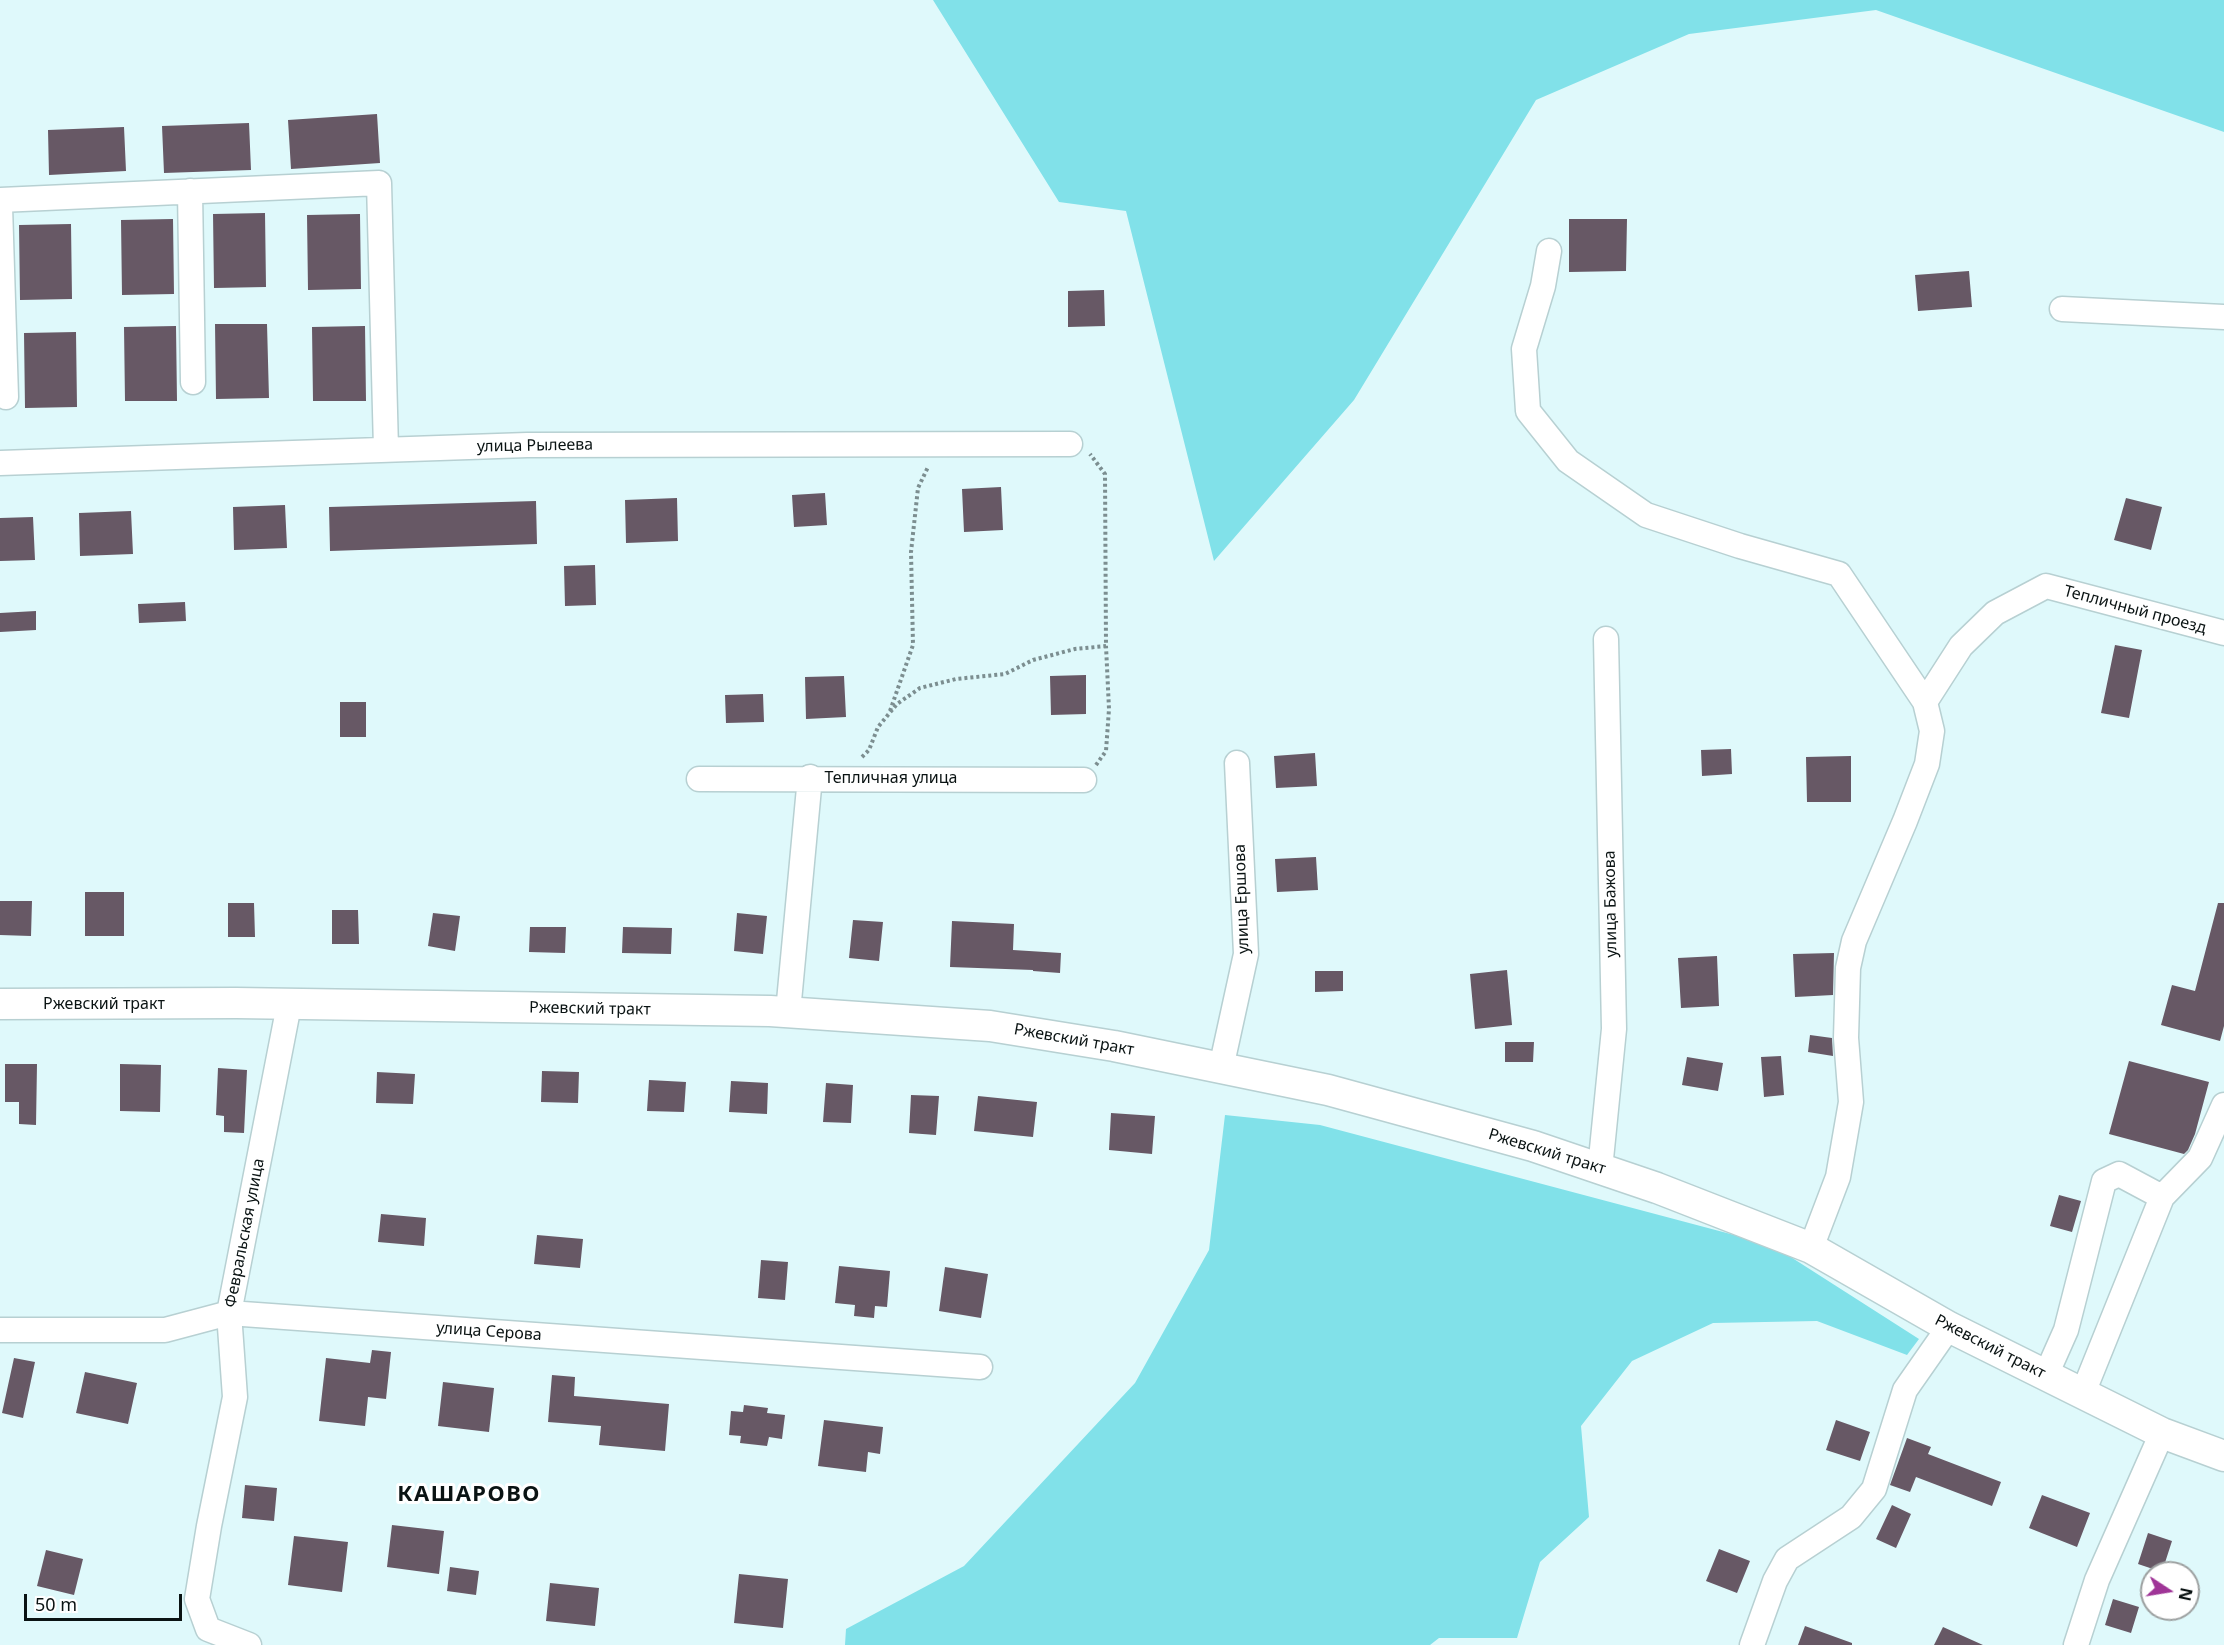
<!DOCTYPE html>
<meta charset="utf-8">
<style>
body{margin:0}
#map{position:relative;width:2224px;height:1645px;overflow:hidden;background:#dff9fb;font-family:"Noto Sans",sans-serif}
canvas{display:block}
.north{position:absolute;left:2140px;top:1561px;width:60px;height:60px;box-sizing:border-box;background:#fff;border:2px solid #9da1a1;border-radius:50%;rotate:102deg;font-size:16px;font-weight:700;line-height:24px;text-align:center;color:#0a1313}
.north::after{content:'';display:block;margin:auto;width:21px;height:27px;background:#9f3597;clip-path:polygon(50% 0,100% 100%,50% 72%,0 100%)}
.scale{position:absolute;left:24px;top:1594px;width:158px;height:27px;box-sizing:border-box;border:3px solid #0a1313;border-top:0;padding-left:8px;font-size:18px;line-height:21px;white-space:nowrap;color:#0a1313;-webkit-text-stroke:4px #fff;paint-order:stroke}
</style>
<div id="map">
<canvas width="2224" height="1645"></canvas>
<div class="north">N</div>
<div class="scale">50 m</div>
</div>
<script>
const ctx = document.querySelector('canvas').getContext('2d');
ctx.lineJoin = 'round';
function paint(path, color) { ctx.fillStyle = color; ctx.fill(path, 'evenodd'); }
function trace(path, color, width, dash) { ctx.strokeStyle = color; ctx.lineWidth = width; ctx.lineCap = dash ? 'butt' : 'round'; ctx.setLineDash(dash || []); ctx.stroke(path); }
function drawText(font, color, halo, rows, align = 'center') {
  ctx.font = font + ' "Noto Sans",sans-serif'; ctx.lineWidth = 6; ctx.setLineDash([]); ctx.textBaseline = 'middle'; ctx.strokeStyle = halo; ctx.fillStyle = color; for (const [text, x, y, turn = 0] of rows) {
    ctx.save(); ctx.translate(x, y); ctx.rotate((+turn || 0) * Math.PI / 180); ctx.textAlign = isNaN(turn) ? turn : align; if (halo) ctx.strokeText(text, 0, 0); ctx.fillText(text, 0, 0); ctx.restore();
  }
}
const green = new Path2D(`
 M933,0h1291v132l-348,-122 -187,24 -153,66 -182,300 -140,161 -88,-350 -67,-9z
 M1225,1115l95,10 452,120 147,94 -12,16 -90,-34 -104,2 -81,38 -51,65 8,91 -49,45 -23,76h-78l-9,7h-585l1,-16 118,-63 171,-183 74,-133z`);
const building = new Path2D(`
 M377,114l3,49 -89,6 -3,-49z
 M249,123l2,47 -87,3 -2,-47z
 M124,127l2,44 -77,4 -1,-45z
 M265,213l1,74 -52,1 -1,-74z
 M360,214l1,75 -53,1 -1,-75z
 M173,219l1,75 -52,1 -1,-75z
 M1569,219h58l-1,52 -57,1z
 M71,224l1,75 -52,1 -1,-75z
 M1969,271l3,36 -54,4 -3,-36z
 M1104,290l1,36 -37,1v-36z
 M215,324h52l2,74 -53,1z
 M176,326l1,75h-52l-1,-74z
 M365,326l1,75h-53l-1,-74z
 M76,332l1,75 -52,1 -1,-75z
 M1001,487l2,43 -39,2 -2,-43z
 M825,493l2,32 -33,2 -2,-32z
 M677,498l1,43 -52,2 -1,-43z
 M2126,498l36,9 -11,43 -37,-10z
 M536,501l1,43 -207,7 -1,-44z
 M285,505l2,43 -53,2 -1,-43z
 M131,511l2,43 -53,2 -1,-43z
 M33,517l2,43 -35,1v-43z
 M595,565l1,40 -31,1 -1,-40z
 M185,602l1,19 -47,2 -1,-19z
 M36,611v19l-36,2v-19z
 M2115,645l27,5 -13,68 -28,-5z
 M1086,675v39l-35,1 -1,-39z
 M844,676l2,41 -40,2 -1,-42z
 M763,694l1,28 -38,1 -1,-28z
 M340,702h26v35h-26z
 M1731,749l1,25 -30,2 -1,-26z
 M1315,753l2,33 -41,2 -2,-32z
 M1851,756v46h-44l-1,-45z
 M1316,857l2,33 -41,2 -2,-33z
 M85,892h39v44h-39z
 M0,901h32l-1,35 -31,-1z
 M228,903h26l1,34h-27z
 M2218,903h6v123l-4,15 -59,-16 11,-40 23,6z
 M332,910h26l1,34h-27z
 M433,913l27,3 -5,35 -27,-5z
 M737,913l30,3 -4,38 -29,-3z
 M853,920l30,2 -4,39 -30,-3z
 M952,921l62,3 -1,26 48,3 -1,20 -27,-2v-1l-83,-3z
 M530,927h36l-1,26 -36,-1z
 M623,927l49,1 -1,26 -49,-1z
 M1834,953l-1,42 -38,2 -2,-43z
 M1717,956l2,50 -38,2 -3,-50z
 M1507,970l5,55 -37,4 -5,-55z
 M1315,971h28v20l-28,1z
 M1810,1035l22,3 1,18 -25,-4z
 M1505,1042h29l-1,20h-28z
 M1781,1056l3,39 -20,2 -3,-40z
 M1687,1057l36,6 -5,28 -36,-6z
 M2129,1061l80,21 -14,52 -7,16 -4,4 -75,-20z
 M5,1064h32l-1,61 -17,-1v-22h-14z
 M120,1064l41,1 -1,47 -40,-1z
 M218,1068l29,2 -3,63 -20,-1v-16l-8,-1z
 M542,1071l37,1 -1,31 -37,-1z
 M377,1072l38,2 -2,30 -37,-1z
 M649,1080l37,2 -2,30 -37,-1z
 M731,1081l37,2 -1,31 -38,-2z
 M826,1083l27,2 -2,38 -28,-1z
 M911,1095l28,1 -3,39 -27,-2z
 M978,1096l59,6 -4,35 -59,-6z
 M1111,1113l44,3 -3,38 -43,-4z
 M2059,1195l22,6 -9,31 -22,-6z
 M381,1214l45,4 -2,28 -46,-4z
 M537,1235l46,4 -3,29 -46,-4z
 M761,1260l27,2 -3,38 -27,-2z
 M839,1266l51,5 -3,36 -12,-1 -1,12 -20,-2 1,-11 -20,-2z
 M945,1267l43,7 -7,44 -42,-7z
 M372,1350l19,2 -5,47 -18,-2 -3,29 -46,-5 7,-63 44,5z
 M14,1358l21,4 -12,56 -21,-5z
 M85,1372l52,11 -9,41 -52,-11z
 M552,1375l23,2 -1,19 95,8 -4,47 -66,-6 2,-19 -53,-4z
 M443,1382l51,6 -5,44 -51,-6z
 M744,1405l24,3 -1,5 18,2 -3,24 -13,-2 -2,9 -27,-3 1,-7 -12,-1 2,-24 12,1z
 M824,1420l59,7 -3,27 -12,-2 -2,20 -48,-6z
 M1836,1420l34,12 -10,29 -34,-11z
 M1907,1438l24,9 -3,7 73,28 -9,24 -76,-29 -6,15 -20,-7z
 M245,1485l32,3 -3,33 -32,-3z
 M2042,1495l48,18 -13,34 -48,-19z
 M1892,1505l19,9 -15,34 -20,-9z
 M392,1525l52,6 -5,43 -52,-7z
 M2148,1533l24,8 -10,31 -24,-8z
 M294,1536l54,6 -6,50 -54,-7z
 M1719,1549l31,12 -13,32 -31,-12z
 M46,1550l37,9 -9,36 -37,-9z
 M450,1567l29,4 -3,24 -29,-4z
 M739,1574l49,5 -5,49 -49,-5z
 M550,1583l49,5 -4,38 -49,-5z
 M2113,1599l26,8 -8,26 -26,-8z
 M1805,1626l47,17v2h-54z
 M1943,1627l40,18h-49z`);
const path = new Path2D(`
 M890,711l23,-66 -2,-93 7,-64 10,-21
 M862,757l7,-7 9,-23 19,-23 23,-16 36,-9 49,-5 28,-14 42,-11 31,-3 -1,-172 -15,-20
 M1096,765l10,-14 3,-42 -3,-63`);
const minor = new Path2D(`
 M190,191l3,191
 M0,200l379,-17 7,266
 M0,206l6,191
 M1549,251l-6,35 -19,63 4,62 40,50 78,54 94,31 99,28 86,128 7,29 -5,33 -22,57 -51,120 -6,27 -2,70 5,64 -13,75 -27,71
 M2062,309l162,8
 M0,463l527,-18 543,-1
 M1925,702l36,-56 34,-33 51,-27 178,47
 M699,779l385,1
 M788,1012l22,-235
 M1221,1068l25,-114 -9,-191
 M1600,1169l14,-140 -8,-390
 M0,1330h165l64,-17 751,54
 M2046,1375l20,-45 38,-149 15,-7 43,23
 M2083,1393l79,-196 38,-39 24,-53
 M249,1645l-41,-16 -11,-30 12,-73 26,-129 -6,-84 60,-308
 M1752,1645l23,-64 12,-22 64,-42 23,-28 31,-99 44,-63
 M2076,1645l21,-65 65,-147`);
const major = new Path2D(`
 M0,1004l236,-1 534,8 220,15 124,20 214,44 205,56 124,42 154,60 138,79 213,106 62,23`);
const streetNames = [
 ["улица Рылеева",535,446,-1],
 ["Тепличный проезд",2135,610,15],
 ["Тепличная улица",891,778],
 ["улица Ершова",1242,899,-92],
 ["улица Бажова",1611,904,-91],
 ["Ржевский тракт",104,1004],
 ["Ржевский тракт",590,1009,1],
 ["Ржевский тракт",1074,1040,10],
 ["Ржевский тракт",1547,1152,17],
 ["Февральская улица",245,1233,-79],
 ["улица Серова",489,1332,4],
 ["Ржевский тракт",1990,1347,27]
];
const districtNames = [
 ["КАШАРОВО",469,1495]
];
paint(green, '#81e1e9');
paint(building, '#675865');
trace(minor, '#b7d0d2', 27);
trace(major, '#b7d0d2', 33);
trace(path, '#7c8e90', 4, [3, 3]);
trace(minor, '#fff', 24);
trace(major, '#fff', 30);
drawText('16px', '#0a1313', '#fff', streetNames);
ctx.letterSpacing = '1.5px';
drawText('bold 22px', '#0a1313', '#fff', districtNames);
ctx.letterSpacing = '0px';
</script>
